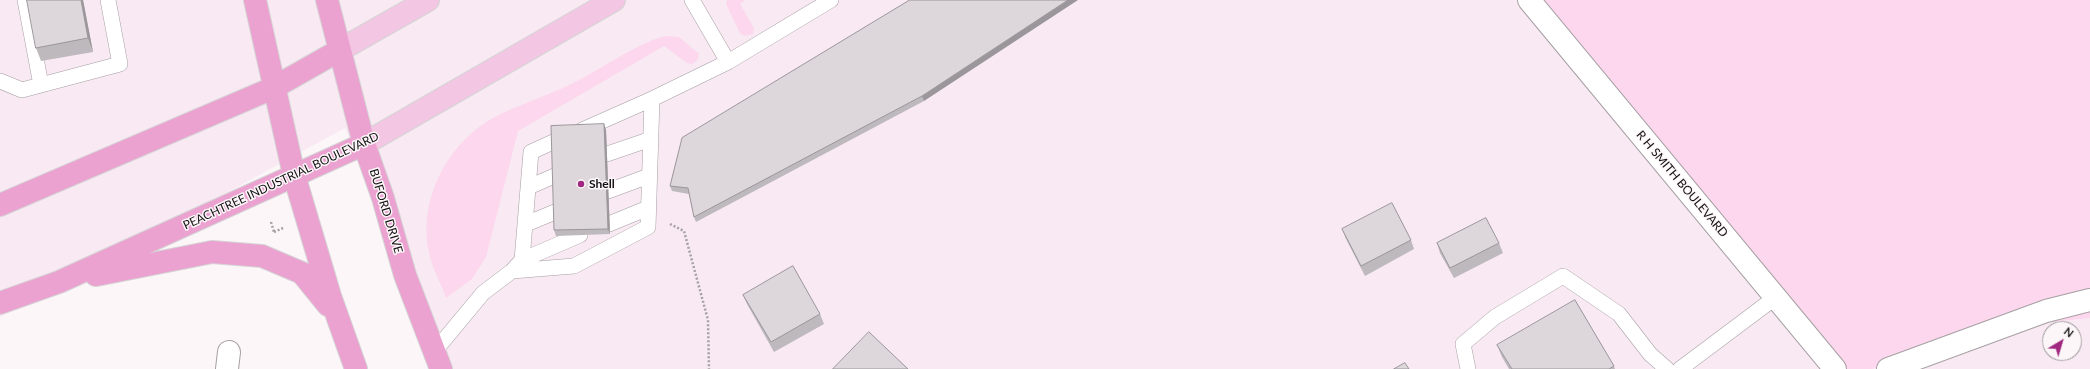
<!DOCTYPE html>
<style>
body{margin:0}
#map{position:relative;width:2090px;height:369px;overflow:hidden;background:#fcf6f9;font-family:Lato,sans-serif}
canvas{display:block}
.north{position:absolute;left:2042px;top:321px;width:40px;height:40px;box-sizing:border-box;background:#fcf6f9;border:1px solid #9f9b9d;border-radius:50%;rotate:38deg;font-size:11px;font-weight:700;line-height:16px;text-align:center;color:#141213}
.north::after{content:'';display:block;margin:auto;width:14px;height:18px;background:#a0287f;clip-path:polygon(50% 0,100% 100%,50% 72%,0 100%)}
</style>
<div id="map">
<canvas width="2090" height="369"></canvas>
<div class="north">N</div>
</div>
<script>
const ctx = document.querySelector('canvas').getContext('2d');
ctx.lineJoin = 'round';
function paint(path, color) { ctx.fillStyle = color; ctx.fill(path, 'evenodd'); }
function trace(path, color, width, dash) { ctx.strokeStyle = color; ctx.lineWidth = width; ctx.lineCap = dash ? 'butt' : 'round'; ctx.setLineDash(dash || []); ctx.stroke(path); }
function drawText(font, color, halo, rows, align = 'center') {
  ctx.font = font + ' Lato,sans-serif'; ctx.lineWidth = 3; ctx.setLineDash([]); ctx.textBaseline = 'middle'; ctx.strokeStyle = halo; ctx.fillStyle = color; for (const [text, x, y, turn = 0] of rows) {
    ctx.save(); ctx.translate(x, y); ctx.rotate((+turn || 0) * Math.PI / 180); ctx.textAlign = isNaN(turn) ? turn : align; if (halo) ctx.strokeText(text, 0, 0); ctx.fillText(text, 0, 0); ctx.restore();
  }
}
const built = new Path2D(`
 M0,0h1531l316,369h-1399l-103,-241 -345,189z
 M2090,318v51h-218l163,-45zM2050,329h24v24h-24z`);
const green = new Path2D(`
 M727,0h18l-5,4 14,24 -1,6 -8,2 -5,-3 -14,-29z
 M1531,0h559v318l-55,6 -163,45h-25z
 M665,36l14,1 20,17 -1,5 -5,5 -6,-1 -23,-17 -146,85 -32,126 -14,22 -26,19c-5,-15 -14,-30 -17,-46 -11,-52 18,-108 64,-134 24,-13 52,-21 78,-34 32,-15 60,-38 94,-48z`);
const path = new Path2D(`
 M271,222l3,10
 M670,224l14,7 24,89 1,49
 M274,232l9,-4`);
const lane = new Path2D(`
 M25,0l16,85
 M692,0l36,62
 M0,81l22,9 98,-26 -12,-64
 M582,130l70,-31
 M553,142l-22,10 -9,108 58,-25
 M607,154l44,-15
 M529,187l25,-11
 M608,191l41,-15
 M526,224l29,-12
 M609,224l39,-16
 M522,260l-10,11 62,-5 74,-39 4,-128 76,-37 103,-62
 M434,352l49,-59 29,-22
 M1468,369l-5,-25 32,-27 68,-41 56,38 31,40 17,15
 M1680,369l96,-72`);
const street = new Path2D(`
 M227,369l2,-17`);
const secondary = new Path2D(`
 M1529,0l306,369
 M1888,369l158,-58 44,-11`);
const primary = new Path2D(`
 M340,50l88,-50
 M364,144l250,-144`);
const highway = new Path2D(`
 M255,0l39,175 36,121 26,73
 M327,0l37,144 19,54 22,77 36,94
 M0,205l273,-117 67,-38
 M96,275l116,-23 50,4 40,17 26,32
 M0,303l59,-21 305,-138`);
const wall = new Path2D(`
 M83,0l10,52 -52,9 -5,-13z
 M910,0l14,101 -228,121 -2,-5 -5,-23 -17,-3 -2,-5z
 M604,124l2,6 4,104 -54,2 -2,-6z
 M1342,229l69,11 3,9 -49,27 -19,-37z
 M1437,243h62l4,10 -49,25 -14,-25z
 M743,295l77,19 4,10 -50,28 -27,-48z
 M1497,345l117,21 1,3h-106l-7,-12z`);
const shadedWall = new Path2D(`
 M81,0h2l10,52 -5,-14z
 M1068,0h10l-154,101 -2,-5z
 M604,124l2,6 4,104 -2,-5z`);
const building = new Path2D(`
 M27,0h54l7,38 -52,10z
 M910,0h158l-146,96 -228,121 -6,-29 -18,-2 12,-48z
 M604,124l4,105 -54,1 -3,-104z
 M1392,203l19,37 -50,26 -19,-37z
 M1486,218l13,25 -49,25 -13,-25z
 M793,266l27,48 -49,28 -28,-47z
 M1575,300l39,66 -5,3h-97l-15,-24z
 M869,332l39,37h-75z
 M1405,363l4,6h-15z`);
const markers = [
 [581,184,4,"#a0287f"]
];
const streetNames = [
 ["PEACHTREE INDUSTRIAL BOULEVARD",281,181,-25],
 ["R H SMITH BOULEVARD",1682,184,50],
 ["BUFORD DRIVE",386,211,73]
];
const poiNames = [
 ["Shell",589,184]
];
paint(built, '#f8e9f2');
paint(green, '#fcd7ed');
trace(lane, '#a69fa3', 16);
trace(street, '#a69fa3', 24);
trace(secondary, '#a69fa3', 24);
trace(primary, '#d5d4d5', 24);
trace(highway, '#d5d4d5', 24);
trace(path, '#a5a1a3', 2.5, [2, 2]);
trace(lane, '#fff', 15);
trace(street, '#fff', 22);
trace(secondary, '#fff', 22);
trace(primary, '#f3c7e3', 22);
trace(highway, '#eba2d0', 22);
paint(wall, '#beb9bc');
paint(shadedWall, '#9b9699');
paint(building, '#ddd7db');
trace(building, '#9b9699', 1);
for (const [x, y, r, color] of markers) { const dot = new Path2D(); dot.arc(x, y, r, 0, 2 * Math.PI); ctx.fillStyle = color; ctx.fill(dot); trace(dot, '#fcf6f9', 1.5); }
drawText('12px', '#141213', '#fcf6f9', streetNames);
drawText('bold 12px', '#141213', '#fcf6f9', poiNames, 'left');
</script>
